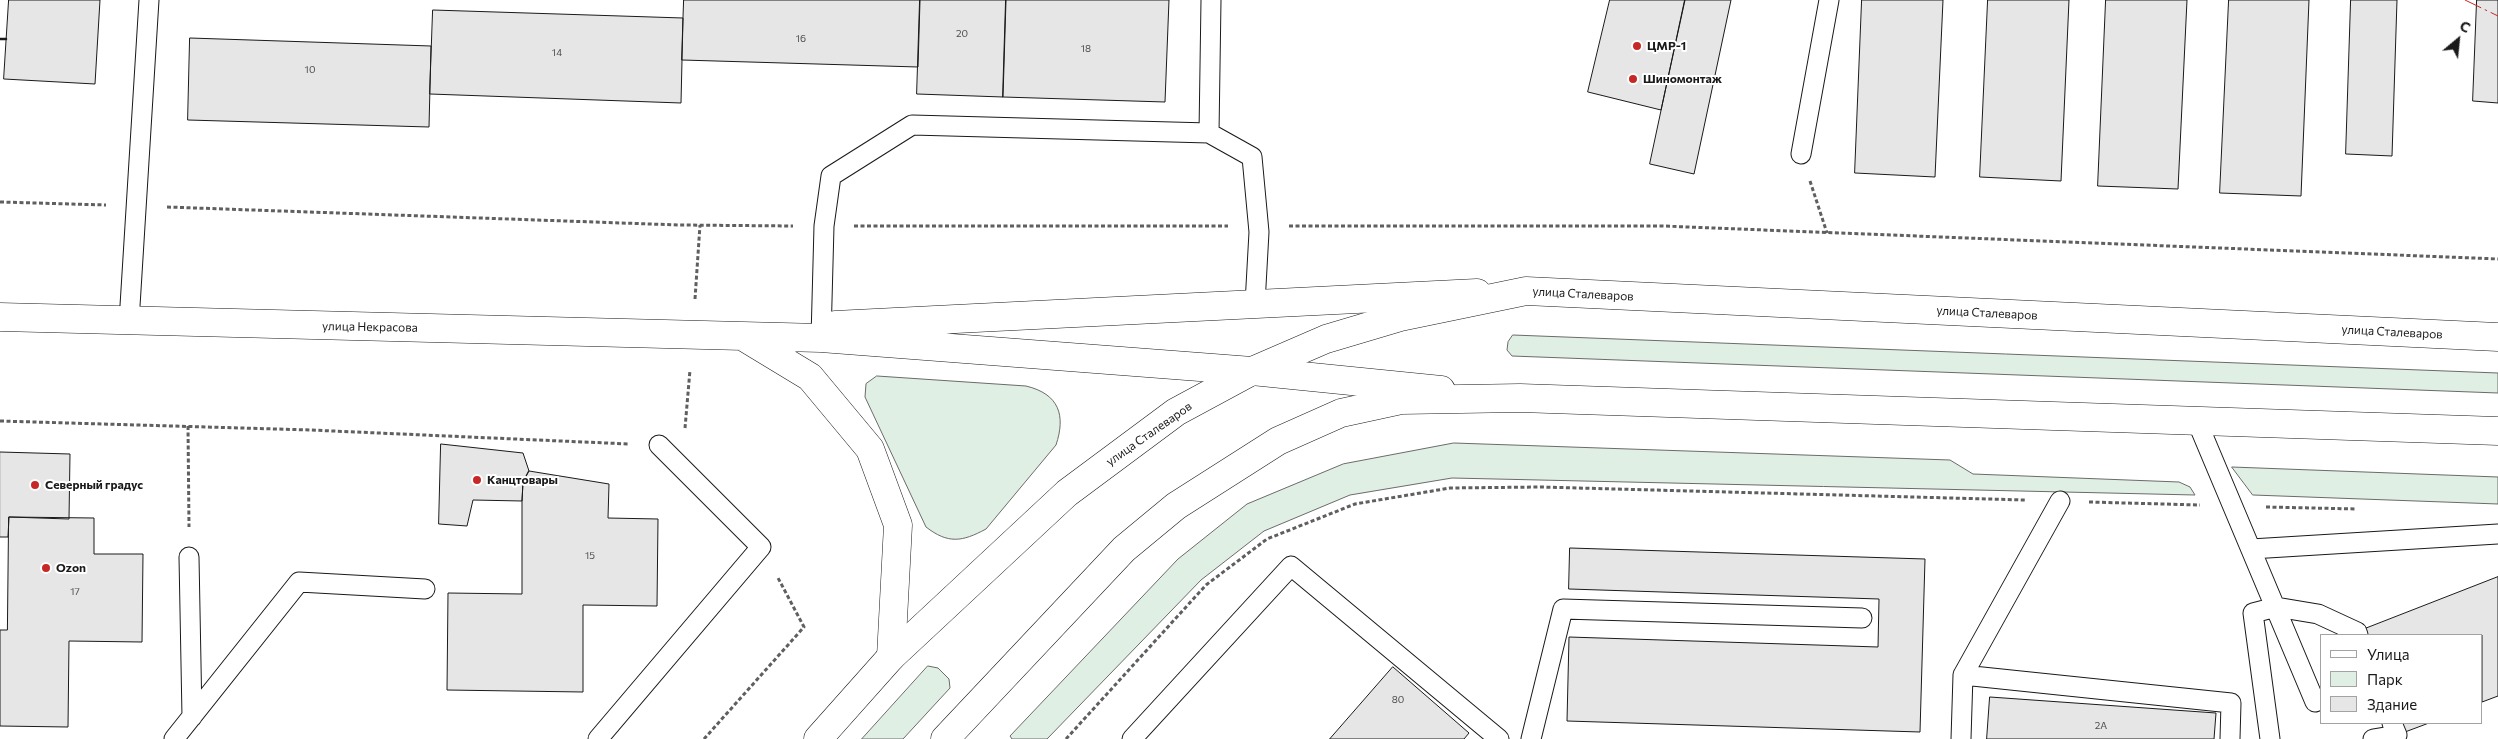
<!DOCTYPE html>
<meta charset="utf-8">
<style>
body{margin:0}
#map{position:relative;width:2498px;height:739px;overflow:hidden;background:#fff;font-family:Commissioner,sans-serif}
canvas{display:block}
.legend{position:absolute;left:2320px;top:634px;width:162px;height:90px;box-sizing:border-box;background:#fff;border:1px solid #a3a3a3;margin:0;padding:6px 9px;list-style:none;font-size:15px;color:#1a1a1a}
.legend li{display:flex;align-items:center;gap:10px;height:25px}
.legend b{width:25px;border:1px solid #a3a3a3}
.north{position:absolute;left:2433px;top:15px;width:50px;height:50px;-webkit-text-stroke:4px #fff;paint-order:stroke;rotate:28deg;font-size:14px;font-weight:700;line-height:20px;text-align:center;color:#1a1a1a}
.north::after{content:'';display:block;margin:auto;width:18px;height:22px;background:#1a1a1a;clip-path:polygon(50% 0,100% 100%,50% 72%,0 100%)}
</style>
<div id="map">
<canvas width="2498" height="739"></canvas>
<ul class="legend">
<li><b style="height:6px;background:#fff"></b>Улица</li>
<li><b style="height:14px;background:#e0efe3"></b>Парк</li>
<li><b style="height:14px;background:#e6e6e6"></b>Здание</li>
</ul>
<div class="north">С</div>
</div>
<script>
const ctx = document.querySelector('canvas').getContext('2d');
ctx.lineJoin = 'round';
function paint(path, color) { ctx.fillStyle = color; ctx.fill(path, 'evenodd'); }
function trace(path, color, width, dash) { ctx.strokeStyle = color; ctx.lineWidth = width; ctx.lineCap = dash ? 'butt' : 'round'; ctx.setLineDash(dash || []); ctx.stroke(path); }
function drawText(font, color, halo, rows, align = 'center') {
  ctx.font = font + ' Commissioner,sans-serif'; ctx.lineWidth = 4; ctx.setLineDash([]); ctx.textBaseline = 'middle'; ctx.strokeStyle = halo; ctx.fillStyle = color; for (const [text, x, y, turn = 0] of rows) {
    ctx.save(); ctx.translate(x, y); ctx.rotate((+turn || 0) * Math.PI / 180); ctx.textAlign = isNaN(turn) ? turn : align; if (halo) ctx.strokeText(text, 0, 0); ctx.fillText(text, 0, 0); ctx.restore();
  }
}
const green = new Path2D(`
 M1513,335l985,38v20l-986,-37 -5,-6 1,-8z
 M877,376l149,10c33,8 40,29 30,59l-70,84c-24,13 -38,15 -60,-2l-61,-130 1,-13z
 M1454,443l496,17 23,14 206,8 11,5 5,8 -743,-17 -102,17 -86,36 -63,49 -154,159h-35l-2,-3 168,-177 69,-55 96,-40z
 M2232,467l266,10v27l-245,-9z
 M928,666l10,2 11,11 1,9 -47,51h-41z`);
const building = new Path2D(`
 M9,0h91l-5,84 -91,-5z
 M684,0h236l-2,67 -236,-7z
 M920,0h86l-3,97 -86,-3z
 M1006,0h163l-4,102 -162,-5z
 M1610,0h75l-24,110 -73,-18z
 M1685,0h46l-37,174 -44,-10z
 M1862,0h81l-8,177 -80,-4z
 M1988,0h81l-8,181 -81,-4z
 M2106,0h81l-9,189 -80,-3z
 M2229,0h80l-8,196 -81,-3z
 M2351,0h46l-5,156 -46,-2z
 M2477,0h21v103l-25,-2z
 M433,10l250,8 -2,85 -251,-9z
 M190,38l241,8 -2,81 -241,-7z
 M441,444l82,9 6,18 -6,11 -1,19 -49,-1 -6,26 -28,-2z
 M0,452l70,2 -1,65 -60,-2 -1,20h-8z
 M529,471l80,13 -1,34 50,1 -1,87 -74,-1v87l-136,-2 1,-97 74,1v-93l1,-19z
 M9,517l85,1v36h49l-1,88 -73,-1 -1,86 -68,-1v-96h7z
 M1570,548l355,11 -5,173 -353,-11 2,-84 309,10 1,-48 -310,-10z
 M2498,577v119l-16,6v-67h-124l-1,-3z
 M1393,667l76,66 -5,6h-134z
 M1990,697l226,16 -2,26h-227z
 M2392,723h37l-32,12z`);
const path = new Path2D(`
 M1810,181l17,52
 M0,202l106,3
 M167,207l512,18 114,1
 M854,226h374
 M1289,226h374l835,33
 M695,299l5,-74
 M0,421l310,9 319,14
 M188,426l1,101
 M685,428l5,-58
 M2089,502l111,3
 M2266,507l91,2
 M704,739l100,-112 -27,-51
 M1066,739l140,-154 61,-46 88,-35 95,-16 91,-1 484,13`);
const service = new Path2D(`
 M1209,133l43,24 7,75 -4,72
 M1801,154l28,-154
 M129,322l20,-322
 M821,338l3,-112 7,-50 81,-51 297,8 2,-133
 M2196,419l119,283 7,-3
 M2251,549l247,-15
 M189,557l3,160
 M1963,675l268,28 -1,36
 M174,739l125,-157 126,7
 M598,739l163,-192 -102,-102
 M1132,739l159,-173 208,173
 M1531,739l32,-130 299,9
 M1961,739l2,-64 97,-174
 M2270,739l-17,-126 23,-6 42,7 39,18 1,3
 M2373,739l24,-4 -5,-12`);
const minor = new Path2D(`
 M0,317l821,21 431,33 189,19
 M835,325l642,-32
 M744,337l66,40 60,72 28,76 -7,132`);
const primary = new Path2D(`
 M818,739l73,-82 176,-164 109,-81 76,-41 74,-32 74,-22 126,-26 972,46
 M945,739l179,-190 52,-43 102,-65 63,-28 60,-13 119,-2 978,33`);
const wall = new Path2D(`
 M0,39h6`);
const power = new Path2D(`
 M2465,0l33,16`);
const markers = [
 [1637,46,5,"#c62828"],
 [1633,79,5,"#c62828"],
 [477,480,5,"#c62828"],
 [35,485,5,"#c62828"],
 [46,568,5,"#c62828"]
];
const numberNames = [
 ["20",962,34],
 ["16",801,39],
 ["18",1086,49],
 ["14",557,53],
 ["10",310,70],
 ["15",590,556],
 ["17",75,592],
 ["80",1398,700],
 ["2А",2101,726]
];
const poiNames = [
 ["ЦМР-1",1647,46],
 ["Шиномонтаж",1643,79],
 ["Канцтовары",487,480],
 ["Северный градус",45,485],
 ["Ozon",56,568]
];
const streetNames = [
 ["улица Сталеваров",1583,294,3],
 ["улица Сталеваров",1987,313,3],
 ["улица Некрасова",370,327,1],
 ["улица Сталеваров",2392,332,3],
 ["улица Сталеваров",1149,434,-35]
];
paint(green, '#e0efe3');
trace(green, '#6a6a6a', 1);
paint(building, '#e6e6e6');
trace(building, '#1a1a1a', 1);
trace(service, '#1a1a1a', 21);
trace(minor, '#1a1a1a', 29);
trace(primary, '#1a1a1a', 29);
trace(path, '#5f5f5f', 3, [4, 2.5]);
trace(service, '#fff', 19);
trace(minor, '#fff', 28);
trace(primary, '#fff', 28);
trace(wall, '#1a1a1a', 2.5);
trace(power, '#c62828', 1, [18, 4, 2.5, 4]);
for (const [x, y, r, color] of markers) { const dot = new Path2D(); dot.arc(x, y, r, 0, 2 * Math.PI); ctx.fillStyle = color; ctx.fill(dot); trace(dot, '#fff', 2); }
drawText('10px', '#4d4d4d', null, numberNames);
drawText('bold 12px', '#1a1a1a', '#fff', poiNames, 'left');
drawText('12px', '#1a1a1a', '#fff', streetNames);
</script>
